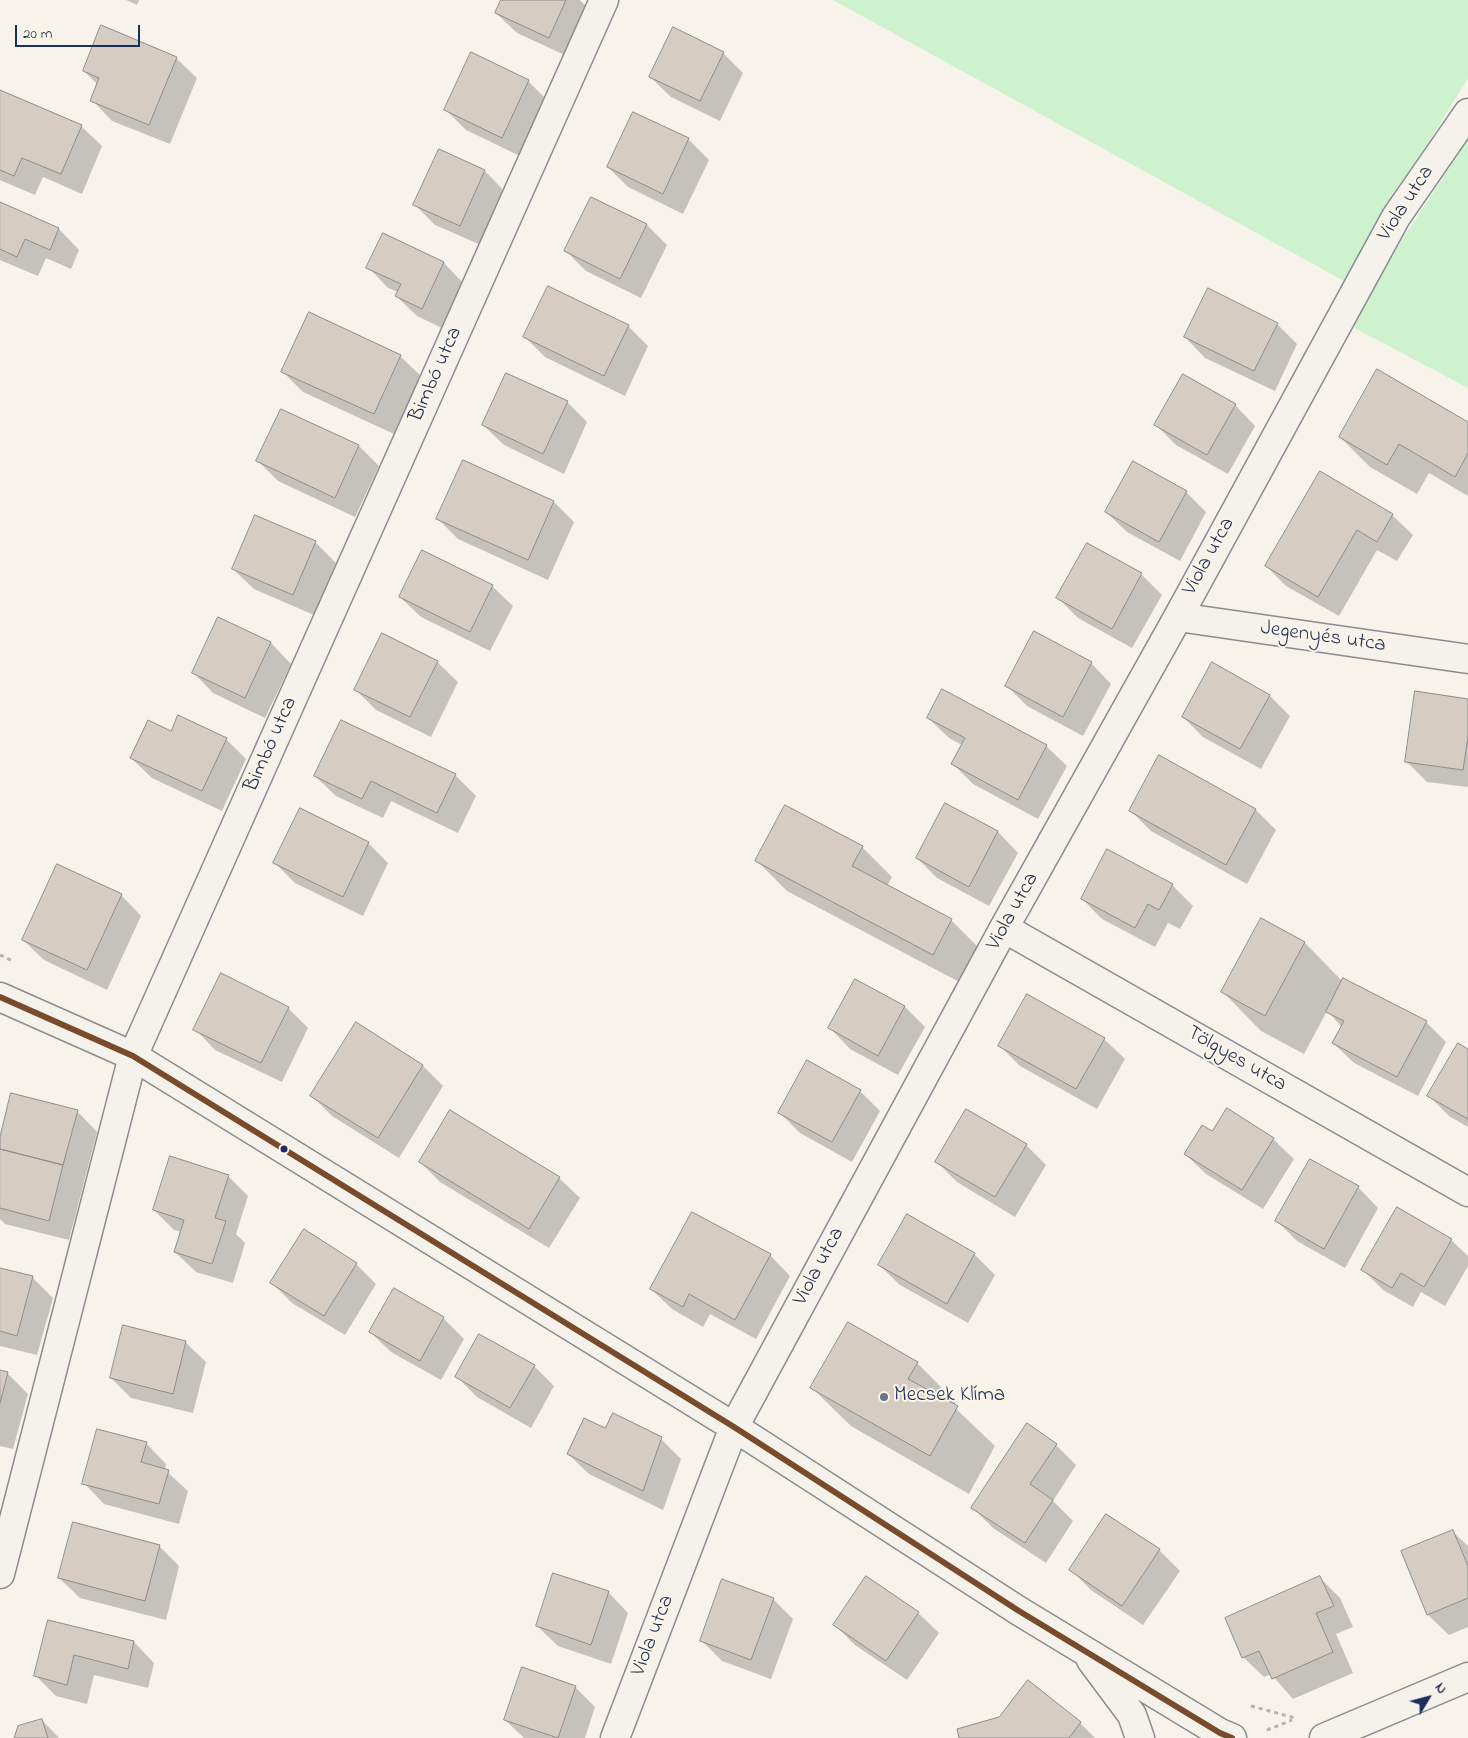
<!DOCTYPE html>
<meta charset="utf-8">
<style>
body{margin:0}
#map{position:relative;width:1468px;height:1738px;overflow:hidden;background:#f7f3ea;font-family:"Indie Flower",sans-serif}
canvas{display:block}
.north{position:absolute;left:1403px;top:1673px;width:50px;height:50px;-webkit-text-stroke:4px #fcf5e5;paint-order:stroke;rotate:53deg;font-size:14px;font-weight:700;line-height:20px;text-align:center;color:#1b2f5e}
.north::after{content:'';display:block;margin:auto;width:18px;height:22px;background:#1b2f5e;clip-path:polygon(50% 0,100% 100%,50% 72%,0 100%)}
.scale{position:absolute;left:15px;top:25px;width:125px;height:22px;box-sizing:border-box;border:2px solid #1b2f5e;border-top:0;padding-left:6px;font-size:15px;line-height:18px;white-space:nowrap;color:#1b2f5e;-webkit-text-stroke:4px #fcf5e5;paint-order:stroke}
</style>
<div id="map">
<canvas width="1468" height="1738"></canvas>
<div class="north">N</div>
<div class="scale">20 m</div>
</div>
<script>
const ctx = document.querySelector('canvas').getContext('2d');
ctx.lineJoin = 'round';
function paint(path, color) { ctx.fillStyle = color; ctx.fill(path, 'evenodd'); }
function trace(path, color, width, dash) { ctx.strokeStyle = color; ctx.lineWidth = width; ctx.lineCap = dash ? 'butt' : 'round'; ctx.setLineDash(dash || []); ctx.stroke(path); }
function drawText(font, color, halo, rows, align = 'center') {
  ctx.font = font + ' "Indie Flower",sans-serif'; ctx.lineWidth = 4; ctx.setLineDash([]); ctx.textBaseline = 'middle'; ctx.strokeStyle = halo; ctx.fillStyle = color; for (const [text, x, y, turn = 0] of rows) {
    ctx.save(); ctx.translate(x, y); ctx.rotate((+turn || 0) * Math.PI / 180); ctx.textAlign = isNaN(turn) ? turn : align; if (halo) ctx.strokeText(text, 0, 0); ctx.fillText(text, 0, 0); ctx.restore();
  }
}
const green = new Path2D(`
 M833,0h635v78l-124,203z
 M1468,140v248l-117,-62 54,-91z`);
const shadow = new Path2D(`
 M126,0h13l-2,5z
 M502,0h78l10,11 -21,46 -52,-24 -21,-20z
 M723,53l20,20 -23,48 -49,-24 -21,-20z
 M176,58l21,20 -27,66 -58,-23 -20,-21 6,-15 -14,-14z
 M528,81l20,20 -26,56 -56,-27 -20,-20z
 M0,92l81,34 21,20 -20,48 -39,-17 -8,18 -35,-15z
 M633,114l55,25 21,21 -26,54 -55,-27 -20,-20z
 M439,150l46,21 20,21 -24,53 -46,-20 -20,-20z
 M592,198l55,27 20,20 -26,53 -55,-27 -20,-20z
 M0,204l59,25 20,21 -8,19 -25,-11 -8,18 -38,-16z
 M384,234l60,29 20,21 -22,44 -25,-12 -21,-20 2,-4 -10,-4 -20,-21z
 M1277,324l20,20 -22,47 -70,-33 -20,-21z
 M628,326l20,20 -23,50 -80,-39 -20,-20z
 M400,356l21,20 -27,58 -91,-42 -20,-20z
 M567,402l20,20 -23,52 -60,-29 -21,-20z
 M1235,405l20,21 -27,48 -52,-29 -20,-20z
 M281,410l78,36 20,20 -24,51 -77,-36 -20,-20z
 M1468,423v73l-39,-23 -12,21 -47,-27 -30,-30z
 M464,461l90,41 20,20 -26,58 -90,-41 -20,-20z
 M1186,492l20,20 -26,49 -53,-29 -21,-20z
 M1392,515l21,20 -16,26 -20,-11 -38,66 -53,-30 -20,-20z
 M315,542l21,21 -22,52 -60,-26 -21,-20z
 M1088,545l53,29 21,21 -30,53 -54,-30 -20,-20z
 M492,586l21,20 -23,45 -69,-34 -21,-20z
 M218,619l53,24 20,21 -26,54 -52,-25 -20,-21z
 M437,662l21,20 -27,55 -55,-27 -20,-20z
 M1091,663l20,21 -28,52 -56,-30 -20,-20z
 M1212,664l58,32 20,20 -29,53 -58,-32 -20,-20z
 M1468,700v87l-41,-5 -21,-21z
 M928,718l118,28 21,20 -29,53 -65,-35 -21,-21 10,-18 -13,-7z
 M171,732l55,7 20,20 -24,52 -70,-33 -21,-20z
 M1160,757l96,53 20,20 -29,54 -96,-53 -21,-21z
 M455,775l21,21 -18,37 -67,-32 -8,17 -47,-22 -21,-20z
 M946,804l52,28 20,21 -29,53 -52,-28 -20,-20z
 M368,843l20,20 -25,53 -68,-33 -20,-20z
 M862,847l30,30 -5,9 64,34 30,30 -18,34 -176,-93 -30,-30z
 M1108,850l64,35 21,21 -13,23 -12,-6 -13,24 -53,-28 -20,-20z
 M121,895l20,21 -34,74 -63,-30 -21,-20z
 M1262,920l43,23 37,38 84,41 20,20 -28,54 -64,-33 -21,-20 9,-16 -15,-16 -23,43 -43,-23 -38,-39z
 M856,981l49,26 20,20 -27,48 -48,-26 -20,-21z
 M288,1008l20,20 -26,54 -67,-32 -20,-21z
 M356,1024l67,42 20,20 -44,72 -67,-42 -20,-20z
 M1104,1039l21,20 -28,50 -77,-43 -20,-20z
 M1468,1050v77l-19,-11 -20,-20z
 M860,1091l20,20 -28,51 -52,-29 -21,-21z
 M77,1111l20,21 -28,108 -64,-16 -5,-5v-78z
 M1212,1133l61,6 21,20 -31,50 -57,-35 -21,-20z
 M1026,1145l20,20 -31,52 -58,-35 -20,-20z
 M420,1162l139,16 21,20 -31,50 -109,-66z
 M228,1176l20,20 -12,38 9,9 -12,40 -37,-11 -21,-20 7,-20 -8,-2 -20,-20z
 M1358,1187l20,21 -33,60 -48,-27 -20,-20z
 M907,1216l67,38 21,21 -27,48 -68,-38 -21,-20z
 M1451,1240l17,16v10l-23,40 -24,-14 -8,15 -30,-17 -20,-20z
 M770,1255l20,21 -34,63 -46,-25 -7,13 -31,-18 -21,-20z
 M356,1264l20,20 -31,51 -53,-32 -20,-20z
 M0,1269l32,8 21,21 -16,57 -37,-9z
 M394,1290l49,28 21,21 -23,41 -50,-28 -21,-20z
 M185,1342l21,20 -13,51 -62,-15 -20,-20z
 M917,1363l39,39 -3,4 42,40 -26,48 -118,-68 -39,-38z
 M534,1366l20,20 -23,42 -54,-31 -21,-21z
 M0,1372l7,1 21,21 -15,55 -13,-3z
 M606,1430l55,9 20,20 -18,51 -74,-36 -21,-20z
 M146,1443l20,21 -1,6 23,21 -9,33 -75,-20 -20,-21z
 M1056,1445l20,20 -23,36 20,20 -27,42 -53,-35 -20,-20z
 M1107,1515l52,35 21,21 -37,54 -52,-35 -20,-20z
 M1453,1532l15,14v81l-19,8 -21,-20 -26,-63z
 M159,1546l20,20 -13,54 -86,-22 -21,-20z
 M1320,1578l20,20 13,29 -17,7 17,39 -60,26 -22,-25 -7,3 -21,-20z
 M608,1592l20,21 -17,51 -53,-18 -21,-20z
 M773,1599l20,20 -22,60 -49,-18 -21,-21z
 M918,1613l21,20 -32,47 -52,-35 -20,-20z
 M49,1621l85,21 20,21 -6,25 -54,-13 -7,29 -31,-8 -20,-20z
 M575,1687l20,20 -10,31h-61l-19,-18z
 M42,1720l17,18h-44z
 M1080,1723l15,15h-135z`);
const building = new Path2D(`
 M501,0h65l-17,38 -54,-25z
 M101,25l76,32 -28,68 -59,-24 9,-23 -16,-7z
 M673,27l51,25 -24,49 -51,-24z
 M471,52l58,28 -27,58 -58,-28z
 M0,90l82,35 -21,49 -39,-16 -8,18 -14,-6z
 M633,112l56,26 -26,56 -56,-27z
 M439,149l46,21 -25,56 -47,-21z
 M591,197l56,27 -27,55 -56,-28z
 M0,202l59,26 -9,22 -25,-11 -8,18 -17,-8z
 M383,233l61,29 -22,47 -27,-13 6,-12 -35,-16z
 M548,286l81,39 -25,51 -81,-39z
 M1208,288l70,35 -24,48 -70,-34z
 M309,312l92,43 -27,59 -93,-42z
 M1377,369l91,53v31l-13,24 -56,-33 -12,21 -48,-28z
 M506,373l62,28 -25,53 -61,-29z
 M1183,374l53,30 -29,51 -53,-30z
 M281,409l78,36 -24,53 -79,-37z
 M463,460l91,41 -26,59 -92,-41z
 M1133,461l54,30 -28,51 -54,-30z
 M1320,471l73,43 -16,28 -20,-12 -39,67 -53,-31z
 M255,515l61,26 -23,54 -61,-26z
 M1087,543l55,30 -30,56 -56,-31z
 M422,550l71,35 -23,47 -71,-35z
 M218,617l53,25 -26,56 -53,-25z
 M1034,631l58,31 -29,55 -58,-31z
 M382,633l56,28 -28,56 -56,-27z
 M1212,662l58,33 -30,54 -58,-32z
 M942,689l105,56 -29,55 -67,-36 14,-26 -38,-20z
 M1415,691l53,8v38l-5,33 -58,-8z
 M178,715l49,23 -25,53 -72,-33 18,-38 23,11z
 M341,720l115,54 -19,39 -66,-32 -9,18 -48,-23z
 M1159,755l97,54 -30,56 -97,-54z
 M945,803l53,28 -29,56 -53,-29z
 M785,805l78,41 -11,20 100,53 -19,36 -178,-94z
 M300,808l69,34 -26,55 -70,-34z
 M1107,849l66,35 -14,26 -11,-6 -13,24 -54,-29z
 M57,864l65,30 -35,76 -65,-30z
 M1261,918l44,24 -40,74 -44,-24z
 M221,973l68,34 -28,56 -68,-33z
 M1343,978l84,43 -30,56 -65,-34 12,-22 -18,-9z
 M855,979l50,27 -27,50 -50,-28z
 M1027,994l78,44 -29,51 -78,-43z
 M356,1022l67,43 -45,73 -68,-42z
 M1458,1043l10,6v70l-41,-23z
 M807,1060l54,30 -29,52 -54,-29z
 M11,1093l67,17 -15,55 -63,-16v-12z
 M1227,1108l47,30 -32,52 -58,-36 18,-29 10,6z
 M966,1109l61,35 -32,53 -60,-35z
 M450,1110l110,67 -31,52 -110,-67z
 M0,1149l63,16 -14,56 -49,-13z
 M170,1156l59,19 -14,43 11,3 -14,43 -38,-12 10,-32 -31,-10z
 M1310,1159l49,27 -35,63 -49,-28z
 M1397,1207l55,32 -28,48 -23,-14 -9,15 -31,-18z
 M692,1212l79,42 -36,66 -46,-26 -6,13 -33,-18z
 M907,1214l68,39 -28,51 -69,-39z
 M304,1229l53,34 -33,53 -54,-33z
 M0,1268l33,8 -16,60 -17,-5z
 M394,1288l50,29 -24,44 -51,-29z
 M848,1322l70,40 -10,17 50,27 -28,50 -120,-68z
 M123,1325l63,16 -13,53 -63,-16z
 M479,1334l56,31 -25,43 -55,-31z
 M0,1370l8,2 -8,31z
 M613,1413l49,24 -19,54 -76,-37 17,-36 21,10z
 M1027,1423l30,21 -27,40 23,16 -28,43 -54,-35z
 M97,1429l50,13 -6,20 28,8 -10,34 -77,-20z
 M1106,1514l54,35 -38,57 -53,-36z
 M73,1522l87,23 -15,56 -87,-23z
 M1453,1530l15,36v32l-41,17 -26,-64z
 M553,1573l56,18 -18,54 -55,-19z
 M866,1576l53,36 -33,49 -53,-36z
 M1320,1576l14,30 -18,7 17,39 -61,27 -13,-28 -17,7 -17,-40z
 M722,1579l52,19 -23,62 -51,-19z
 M48,1620l86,21 -6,28 -54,-14 -7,30 -33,-9z
 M522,1667l54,19 -18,52 -54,-18z
 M1028,1680l53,42 -12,16h-110l-2,-9 42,-12z
 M42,1719l6,19h-34l4,-12z`);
const path = new Path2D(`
 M0,955l13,6
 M1251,1706l44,12
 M1267,1730l25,-10`);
const street = new Path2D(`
 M1178,617l290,42
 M1004,928l464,264
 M0,1574l133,-518 471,-1056
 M615,1738l119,-311 270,-499 174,-311 218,-400 72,-104`);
const secondary = new Path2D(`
 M0,997l133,59 601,371 285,184 201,122 12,5
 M1091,1660l41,55 8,23
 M1324,1738l144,-61`);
const bus1 = new Path2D(`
 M0,997l133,59 601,371 285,184 201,122 12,5`);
const markers = [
 [284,1149,4.5,"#1b2f5e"],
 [884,1397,5,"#68748f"]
];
const streetNames = [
 ["Viola utca",1407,204,-57],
 ["Bimbó utca",437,375,-66],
 ["Viola utca",1210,557,-61],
 ["Jegenyés utca",1323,638,8],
 ["Bimbó utca",272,745,-66],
 ["Viola utca",1014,912,-61],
 ["Tölgyes utca",1236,1060,30],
 ["Viola utca",820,1267,-62],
 ["Viola utca",654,1636,-69]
];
const poiNames = [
 ["Mecsek Klíma",894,1397]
];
paint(green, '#cef1ce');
paint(shadow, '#0003');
paint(building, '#d7ccc1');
trace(building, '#8a8c91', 1);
trace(street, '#8a8c91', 31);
trace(secondary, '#8a8c91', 31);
trace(path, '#b2b3b4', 3, [4, 4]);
trace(street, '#f5f2ec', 28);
trace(secondary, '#f5f2ec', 28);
trace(bus1, '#7a4b2a', 6);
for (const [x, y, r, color] of markers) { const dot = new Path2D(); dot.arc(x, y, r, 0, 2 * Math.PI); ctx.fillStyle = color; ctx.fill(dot); trace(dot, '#fcf5e5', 2); }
drawText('21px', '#1b2f5e', '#fcf5e5', streetNames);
drawText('21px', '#1b2f5e', '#fcf5e5', poiNames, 'left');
</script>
